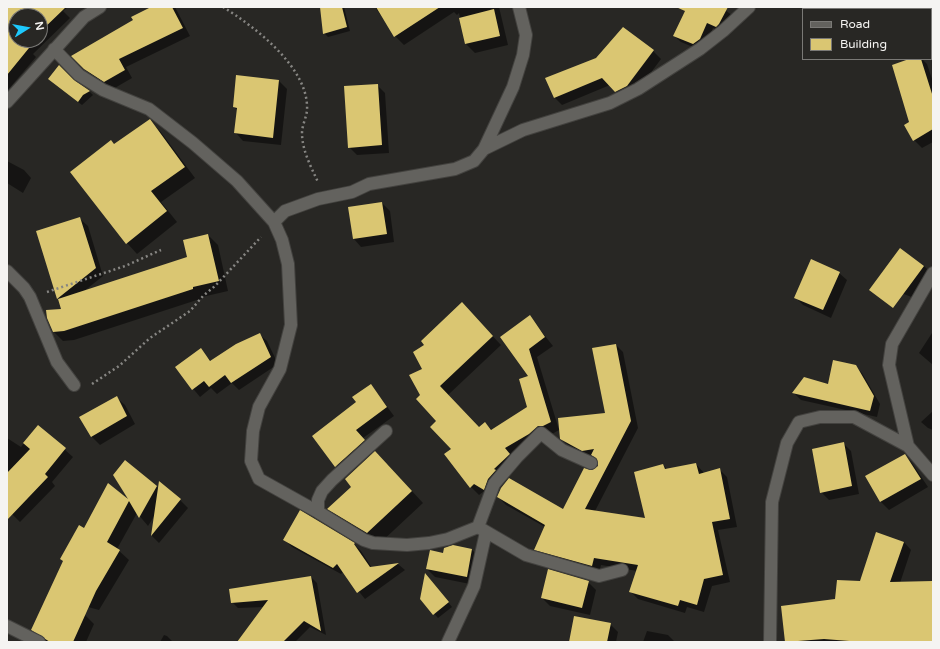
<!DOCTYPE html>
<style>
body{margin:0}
#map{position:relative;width:940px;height:649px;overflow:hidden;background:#282724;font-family:"Varela Round",sans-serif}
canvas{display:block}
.frame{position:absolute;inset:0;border:8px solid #f5f4f2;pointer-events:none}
.legend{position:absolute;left:802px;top:8px;width:130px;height:52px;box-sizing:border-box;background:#282724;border:1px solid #7a7976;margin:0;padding:5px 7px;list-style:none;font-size:12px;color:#f5f4f2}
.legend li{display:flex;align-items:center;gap:8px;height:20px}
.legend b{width:20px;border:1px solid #7a7976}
.north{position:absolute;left:8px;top:8px;width:40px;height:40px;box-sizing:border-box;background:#282724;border:1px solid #7a7976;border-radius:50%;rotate:79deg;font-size:11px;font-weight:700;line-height:16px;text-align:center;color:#f5f4f2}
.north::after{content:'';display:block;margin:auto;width:14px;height:18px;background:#1dc9fd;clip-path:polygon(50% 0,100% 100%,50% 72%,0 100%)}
</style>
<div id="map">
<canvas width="940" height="649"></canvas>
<div class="frame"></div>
<ul class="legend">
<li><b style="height:5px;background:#63625e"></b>Road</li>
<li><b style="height:11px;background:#dac672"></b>Building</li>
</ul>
<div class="north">N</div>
</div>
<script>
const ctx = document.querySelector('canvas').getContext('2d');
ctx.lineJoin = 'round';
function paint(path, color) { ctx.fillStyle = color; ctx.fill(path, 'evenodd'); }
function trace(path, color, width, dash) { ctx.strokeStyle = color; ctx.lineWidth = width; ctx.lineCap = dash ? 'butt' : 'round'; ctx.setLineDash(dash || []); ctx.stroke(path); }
const shadow = new Path2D(`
 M8,7h60l-5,4 7,7 -37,36 3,3 -29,34zM16,16h24v24h-24z
 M154,7h21l15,29 -64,31 6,11 -19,11 -20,-12 -20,-21 62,-35z
 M321,7h23l6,24 -22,6 -4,-4z
 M375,7h124l9,38 -33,8 -9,-9 -7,-31 -2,2 -3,-3 -50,33 -9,-9z
 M688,7h33l12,9 -10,17 -10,-5 -7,18 -6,4 -19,-8 -7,-6z
 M653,51l8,8 -26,35 -11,5 -14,-14 -48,20 -8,-8z
 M912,59h10l5,5 6,18v60l-11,6 -8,-8 -9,-15 5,-3z
 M279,81l8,8 -6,56 -38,-4 -7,-8 2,-22 -4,-4z
 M53,83l36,8 4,4 -11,10z
 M377,85l8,8 4,60 -32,2 -8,-8z
 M149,120l11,11 35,47 -34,24 16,20 -40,32 -10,-11 -16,-102 4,4z
 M7,161l17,9 7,8 -8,15 -16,-10z
 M382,203l8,8 4,31 -33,5 -7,-8 -5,-31z
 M80,219l8,7 15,50 -20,16 105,-34 20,-23 10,10 10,46 -26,6 1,1 -129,42 -11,1 -10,-10 9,-21 -4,-12z
 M924,266l8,8 -18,24 -28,-11z
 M839,273l8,7 -16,38 -28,-13 -8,-8z
 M470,312l31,33 -53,50 31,33 6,-5 7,7 36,-23 2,-30 -29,-40 28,-21 24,30 -16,11 22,73 -7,4h-5l-45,44 -9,20 -10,-6 -4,3 -8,-8 -34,-66 -16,-26 5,-50z
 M932,333l1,1v31l-14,-12z
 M259,334l8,7 11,23 -39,26 -7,-7 -15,11 -6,-6 -11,9 -24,-29 24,-18 11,11z
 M616,345l7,7 15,76 -43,83 52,8 16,-54 4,4 29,-5 8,9 16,-3 7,7 10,50 -19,3 12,52 -18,4 -8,26 -17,-5 -2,6 -47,-14 -7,-7 6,-21 -36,-6 -2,8 -56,-16 -8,-8 10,-22 -39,-22 -8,-8 65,13 29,-39 7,-4 -1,-6 -3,-4 -5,1 -21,-12 -8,-8 45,-24z
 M855,366l7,7 18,31 -3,13 -76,-17 -7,-7 35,-8z
 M371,385l23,31 -31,22 9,10 -28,26 -31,-38 44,-34z
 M117,398l8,7 10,19 -35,21 -8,-8 -12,-19z
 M933,411v19l-5,-2 -7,-6z
 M38,426l35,31 -21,25 3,4 -35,36 -13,-13v-71l14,9z
 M844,444l7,7 8,43 -30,6 -8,-8z
 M904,455l8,8 16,24 -39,23 -8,-8 -14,-25z
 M125,461l33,27 22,12 8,8 -29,35 -7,-7 3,-21 -7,11 -11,-13 -20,36 12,11 -30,50 -37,-10 23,15 9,9 -8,18h-39l-15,-13 76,-144 23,18z
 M387,464l36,39 -44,41 -39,-24 -11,-11z
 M300,512l54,32 7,7 11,17 26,-4 7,6 -40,29 -22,-27 -2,2 -49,-27 -7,-7z
 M904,542l7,8 -11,33 33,-1v60h-147l-4,-35 54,-7 24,-18z
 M472,550l8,7 -5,28 -40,-8 -8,-8 17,-15z
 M311,577l6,6 9,52 -16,-8 -15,15h-57l27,-35 -27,1 -6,-6z
 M429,578l23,29 -14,11 -17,-19z
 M588,582l8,8 -6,25 -40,-9 -8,-8z
 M610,624l8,8 -2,10h-46z
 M647,631l21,4 7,7h-32z
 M164,635l3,1 6,6h-13z`);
const building = new Path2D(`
 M7,7h59l-26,25v-16h-24v24h16l-6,6 3,2 -22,27z
 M151,7h21l11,21 -64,31 6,11 -21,12 -20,-13 -13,-13 62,-36 -2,-3z
 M320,7h22l5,20 -24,7z
 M376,7h64l-46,30z
 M676,7h52l-9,17 -3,3 -9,-4 -7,16 -7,5 -20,-8 12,-25z
 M494,9l6,27 -35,8 -6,-26z
 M623,27l31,23 -27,36 -12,6 -13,-14 -48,20 -9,-20 51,-20z
 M909,59h12l12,38v32l-20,12 -9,-16 5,-3 -17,-57z
 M59,65l15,15 16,11 -7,4 -5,7 -30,-23z
 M236,75l43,5 -6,58 -39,-5 3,-25 -4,-1z
 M378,84l4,61 -34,3 -4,-62z
 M150,119l35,48 -34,24 16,20 -41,33 -56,-72 41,-32 3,4z
 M382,202l5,32 -34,5 -5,-32z
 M80,217l16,51 -39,31 -21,-68z
 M208,234l11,47 -26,6v2l-129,42 -11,1 -6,-14 -1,-8 15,-1 -3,-10 129,-42 -4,-17z
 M900,248l24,18 -31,42 -24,-18z
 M811,259l29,13 -17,38 -29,-12z
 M462,302l31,34 -53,50 39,41 6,-5 6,8 36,-23 -8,-28 9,-3 -28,-39 30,-22 15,22 -16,12 22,73 -8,4h-5l-9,8 -24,14 5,6 -16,15 2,1 -8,9 -4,11 -10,-6 -4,4 -26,-34 7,-5 -21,-22 6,-6 -20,-22 4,-4 -11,-20 13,-6 -9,-17 11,-7 -3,-4z
 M260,333l11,24 -40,26 -6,-8 -16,12 -5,-6 -12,9 -17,-23 26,-19 9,13 26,-17z
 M616,344l15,77 -46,88 60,9 -11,-46 29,-8 2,5 31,-6 3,11 21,-6 10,51 -18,3 11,53 -19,4 -7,26 -17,-5 -2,6 -49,-14 9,-27 -44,-7 -2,8 -58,-16 11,-25 -48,-28 4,-9 8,-10 54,31 21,-41 8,2 6,-4 -1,-7 -6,-4 3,-6 -12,2 -22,-12 -2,-21 47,-5 -13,-65z
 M833,360l23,5 18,31 -4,15 -78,-18 12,-16 24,7z
 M371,384l16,23 -31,23 9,10 -30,27 -23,-31 44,-34 -4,-5z
 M117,396l10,20 -36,21 -12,-20z
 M38,425l28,23 -21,26 3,3 -41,43v-47l23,-24 -7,-6z
 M844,442l8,44 -32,7 -8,-44z
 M375,451l37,40 -45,42 -40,-24 24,-22 -6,-8z
 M905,454l16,25 -41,23 -15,-26z
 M125,460l32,26 -18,32 -10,-17 -22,41 13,8 -24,41 -23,51h-23l-19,-12 32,-69 -3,-2 19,-34 5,3 24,-45 20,16 -15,-24z
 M159,481l22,18 -30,37z
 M300,510l55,33 -1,1 16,23 29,-4 -42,30 -20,-29 -4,4 -50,-28z
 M876,532l28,10 -14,40 43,-1v61h-71l-38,-3 -39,3 -4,-36 54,-7 2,-19 23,1z
 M453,545l19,4 -5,28 -41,-8 4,-19 13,3 1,-5z
 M548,569l41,12 -7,27 -41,-10z
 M425,573l24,29 -16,13 -13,-16z
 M311,576l10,55 -17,-10 -21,21h-46l31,-42 -37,3 -2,-14z
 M574,616l37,7 -4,19h-38z`);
const path = new Path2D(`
 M223,7c32,20 83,59 84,99 1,9 -5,18 -5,27 0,17 9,34 16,49
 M47,292l78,-26 36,-16
 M92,384l27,-18 31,-28 40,-27 13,-15 12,-10 46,-49`);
const minor = new Path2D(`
 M54,49l25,26 24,15 46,19 44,34 44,38 37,41 8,18 6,24 3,61 -11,44 -21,38 -6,24 -2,30 8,18 59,33 46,28 9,3 34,2 22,-2 19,-4 30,-12 16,-43 23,-27 24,-24 21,17 29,13
 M7,102l77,-85 16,-10
 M484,149l29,-62 10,-32 3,-20 -7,-28
 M274,222l11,-11 33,-12 34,-7 17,-8 86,-15 19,-8 10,-12 39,-19 87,-27 28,-14 62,-40 23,-18 26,-24
 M7,271l17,17 6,9 27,65 17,23
 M933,273l-41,71 -3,21 19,81 25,29
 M318,512v-12l4,-9 10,-11 54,-49
 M478,527l48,28 73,21 23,-6
 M7,626l32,16
 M448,642l26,-56 12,-54
 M770,642l2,-140 15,-59 12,-21 21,-5h34l54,29`);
paint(shadow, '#0007');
paint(building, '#dac672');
trace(minor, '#43423f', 14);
trace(path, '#878683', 2.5, [2, 3]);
trace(minor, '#63625e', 12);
</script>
